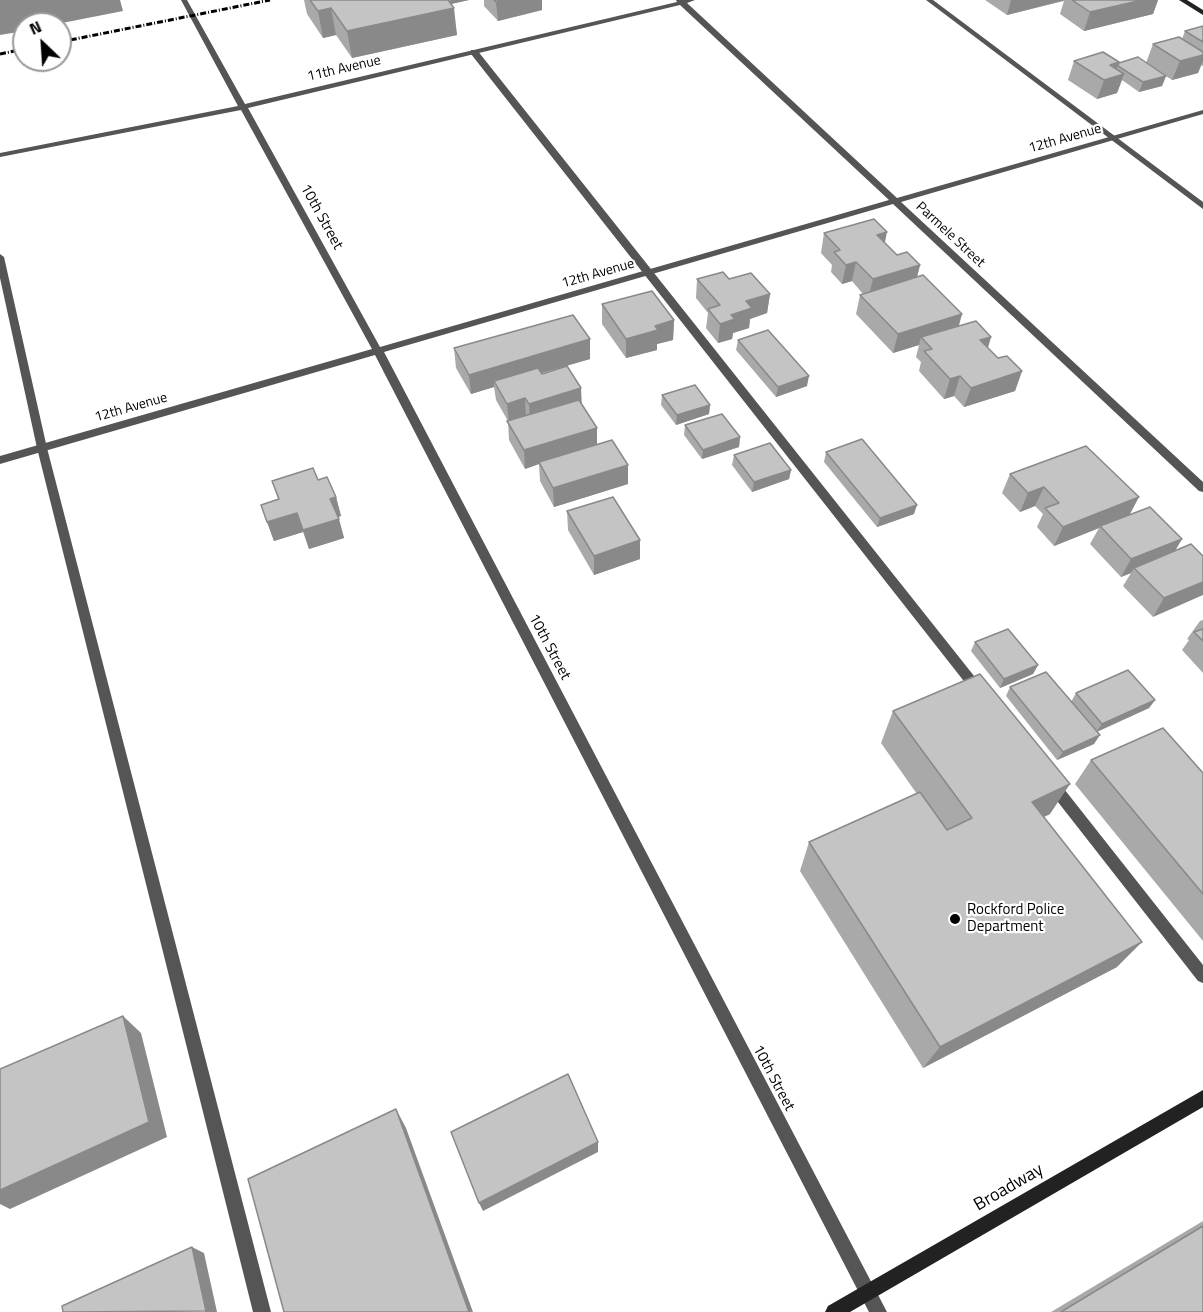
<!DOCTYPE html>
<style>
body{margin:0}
#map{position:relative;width:1203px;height:1312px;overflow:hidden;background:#fff;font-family:"Titillium Web",sans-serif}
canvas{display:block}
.north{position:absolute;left:12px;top:12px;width:60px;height:60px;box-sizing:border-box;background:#fff;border:2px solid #999;border-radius:50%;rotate:335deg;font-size:16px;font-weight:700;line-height:24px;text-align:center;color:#000}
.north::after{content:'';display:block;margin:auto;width:21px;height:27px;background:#000;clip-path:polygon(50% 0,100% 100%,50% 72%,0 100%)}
</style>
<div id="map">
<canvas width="1203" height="1312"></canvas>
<div class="north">N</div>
</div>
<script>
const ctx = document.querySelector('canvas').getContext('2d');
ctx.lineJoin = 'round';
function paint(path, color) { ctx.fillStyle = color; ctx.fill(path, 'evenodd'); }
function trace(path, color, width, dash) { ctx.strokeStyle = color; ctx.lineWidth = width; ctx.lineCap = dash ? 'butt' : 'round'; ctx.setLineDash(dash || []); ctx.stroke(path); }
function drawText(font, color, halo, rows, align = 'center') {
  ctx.font = font + ' "Titillium Web",sans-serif'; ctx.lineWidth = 4.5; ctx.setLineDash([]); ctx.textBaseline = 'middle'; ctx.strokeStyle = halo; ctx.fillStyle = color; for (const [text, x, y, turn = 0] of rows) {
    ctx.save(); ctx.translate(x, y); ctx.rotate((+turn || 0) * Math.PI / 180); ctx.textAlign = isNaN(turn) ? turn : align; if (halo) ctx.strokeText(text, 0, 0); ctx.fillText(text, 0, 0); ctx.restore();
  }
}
const lane = new Path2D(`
 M926,0h7l270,202v7z
 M471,50h6l505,636 2,4 -2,4h-8l-503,-640z
 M0,254l4,3 43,191 224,864h-18l-216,-864 -37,-170z
 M1052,778l5,2 146,185v18l-5,-2 -151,-193 -1,-4 1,-4z`);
const street = new Path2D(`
 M181,0h6l58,104 432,-102 -1,-2h19l-8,3 210,195 306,-88v4l-302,88 302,280v10l-4,-1 -306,-287 -509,148 503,960h-18l-494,-957 -375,109v-8l372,-107 -131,-239 -241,47v-4l238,-47zM680,5l209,195 -509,147 -132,-239z`);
const secondary = new Path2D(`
 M1179,0h8l16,10v5z
 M1203,1090v17l-353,205h-25l3,-6z`);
const rail = new Path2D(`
 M60,42l210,-42
 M0,54l24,-5`);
const wall = new Path2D(`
 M304,0h165l-18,4 6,31 -105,23 -16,-23 -13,3 -16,-24z
 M484,0h58v10l-44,11 -14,-15z
 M985,0h173l-5,14 -69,17 -24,-17 4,-13 -57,14z
 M1203,26v40l-2,-1 -3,8 -26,7 -6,-4 -4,10 -23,6 -17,-12 -5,13 -20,6 -29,-19 6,-19 72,2 7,-19 29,-5 3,-8z
 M824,233l61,10 12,12 23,10 -3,12 45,37 -3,12 32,11 -3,11 10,10 24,13 -7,20 -51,16 -10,-11 -10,3 -25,-28 2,-9 -5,-5 3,-12 -26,8 -37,-39 4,-19 3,-1 -11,-13 -10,3 -11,-12 1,-7 -11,-12z
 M697,279h32l41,15 -3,19 -17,6 -1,9 -16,5 -1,6 -14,4 -12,-15 2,-15 -12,-15z
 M602,304l72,16 -1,20 -16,4v6l-31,8 -24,-34z
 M738,340l69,46 -31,11 -40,-47z
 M454,348l136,11 -49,14 40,15v15l16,41 31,40 -74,23 -14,-26 -1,-17 -14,5 -16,-29 -1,-19 -12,-21 -2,-13 -23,7 -15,-26z
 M662,395l48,10 -1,9 -33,11 -15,-20z
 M685,425l55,12 -1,10 -37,12 -18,-24z
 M826,452l88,62 -37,13 -53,-65z
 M734,455l57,15 -2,9 -37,13 -20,-27z
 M1010,474l120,40 52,25 -7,12 28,5 -50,61 -30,-31 8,-13 -10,4 -31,-33 9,-16 -45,18 -17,-19 6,-13 -8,-8 -15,6 -18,-19z
 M318,480l18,17 5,19 -3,1 6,21 -35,11 -6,-17 -29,9 -13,-36 17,-6 -6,-18z
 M567,511l73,29v19l-46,16 -26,-45z
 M1203,620v53l-21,-23 7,-10 -2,-1 13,-18z
 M975,642l63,23 -5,9 -33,14 -29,-37z
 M1010,687l61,15 5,-9 79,7 -6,8 -52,24 -3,12 -37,16 -51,-64z
 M893,711l157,103 -6,3 73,150 -194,101 -123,-197 9,-29 108,-48 -36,-51z
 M1091,760l112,13v168l-128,-157z
 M1203,1221v91h-152z`);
const shadedWall = new Path2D(`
 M0,0h120l3,11 -66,13h-33v7l-24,4z
 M450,0h19l-18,4z
 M507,0h35v10l-44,11 -2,-19z
 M1011,0h54l-58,15z
 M1142,0h16l-5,14 -69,17 6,-19z
 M331,8l5,27 -13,3 -5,-27z
 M454,8l3,27 -105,23 -5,-27z
 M1203,55v6l-5,12 -26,7 8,-19z
 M1119,62l-5,15 10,-3 -7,19 -20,6 13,-34z
 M1166,76l-4,10 -23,6 4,-10z
 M887,232l-4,20 -6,-17z
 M856,262l-4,19 -10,3 4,-19z
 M920,265l-5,20 -47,14 5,-20z
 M770,294l-3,19 -17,6 -1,9 -16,5 -1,6 -14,4 2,-19 26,-23z
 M962,314l-6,19 -35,4 -2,8 -26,8 5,-19z
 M674,320l-1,20 -16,4v6l-31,8v-19l29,-13z
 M991,337l-6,19 -5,-16z
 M590,339v20l-93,27 -3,-5v6l-23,7 -2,-19z
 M1022,371l-7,20 -51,16 7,-19z
 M809,376l-2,10 -31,11 2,-10z
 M960,376l-6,20 -10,3 6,-20z
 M581,388l1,20 -52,15 -1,-19z
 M525,398l1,20 -17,5 -2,-19z
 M710,405l-1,9 -33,11 1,-10z
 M597,428v19l-58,15v2l-14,5 -1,-19z
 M740,437l-1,10 -37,12 1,-9z
 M628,465v19l-74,23 -1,-19z
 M791,470l-2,9 -37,13 2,-10z
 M1044,487l-9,19 -15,6 8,-19z
 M336,497l5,19 -6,2 -5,-19z
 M1139,497l-10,19 -29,10 -1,2 -45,18 9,-19z
 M917,505l-3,9 -37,13 3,-9z
 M297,513l6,19 -29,9 -7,-19z
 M339,519l5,19 -35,11 -6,-19z
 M1182,539l-11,18 -37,11 -3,5 -10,4 10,-18z
 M640,540v19l-46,16v-19z
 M1203,582v13l-50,22 11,-19z
 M1038,665l-5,9 -33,14 4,-9z
 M1155,700l-6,8 -53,24 6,-8z
 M1100,735l-6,9 -37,16 6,-8z
 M1070,784l-20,30 -37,17 19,-29z
 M1142,942l-25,25 -194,101 17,-21z
 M123,1016l18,17 26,104 -157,72 -10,-5v-14z
 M396,1109l10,19 67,184h-4z
 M598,1142v10l-115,59 -4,-8z
 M192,1247l12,6 13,59h-12z`);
const building = new Path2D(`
 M310,0h138l6,8 -107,23 -16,-23 -13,3z
 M494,0h13l-11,2z
 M1072,0h70l-52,12z
 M1203,26v16l-18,-11z
 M1179,37l24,15v3l-23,6 -27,-17z
 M1103,52l16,10 -9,3 14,9 -20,6 -30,-19z
 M1138,57l28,19 -23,6 -25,-16 1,-3z
 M874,219l13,13 -10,3 20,20 10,-3 13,13 -47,14 -17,-17 -10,3 -12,-13 6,-2 -16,-17z
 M723,272l6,7 22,-6 19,21 -24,7 6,7 -21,7 4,4 -15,5 -12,-15 12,-4 -23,-26z
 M923,275l39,39 -64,20 -38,-39z
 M652,291l22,29 -19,6 3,4 -32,9 -24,-35z
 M573,315l17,24 -121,36 -15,-27z
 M976,321l15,16 -11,3 18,18 9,-2 15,15 -51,17 -11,-12 -10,3 -26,-28 8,-2 -11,-12z
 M768,330l41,46 -31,11 -40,-47z
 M567,366l14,22 -52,16 -4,-6 -18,6 -13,-23 44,-13 4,6z
 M695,385l15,20 -33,10 -15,-20z
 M579,400l18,28 -73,22 -17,-29z
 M722,414l18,23 -37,13 -18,-25z
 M862,439l55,66 -37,13 -54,-66z
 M612,440l16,25 -75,23 -14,-26z
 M770,443l21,27 -37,12 -20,-27z
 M1086,446l53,51 -76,30 -18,-19 14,-5 -15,-16 -16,6 -18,-19z
 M313,468l5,12 9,-3 9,20 -6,2 9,20 -36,11 -6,-17 -30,9 -6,-17 18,-6 -7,-18z
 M613,497l27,43 -46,16 -27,-45z
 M1150,507l32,32 -51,20 -31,-33z
 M1191,544l12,12v26l-39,16 -30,-30z
 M1008,629l30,36 -34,14 -29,-37z
 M1203,629v12l-9,-9z
 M1128,670l27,30 -53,24 -26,-31z
 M1046,672l54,63 -37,17 -53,-65z
 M980,674l90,110 -38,18 110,140 -202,105 -131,-205 111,-50 27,38 25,-12 -79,-107z
 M1163,728l40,45v121l-112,-134z
 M123,1016l26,106 -149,68v-121z
 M568,1074l30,68 -119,61 -28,-71z
 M396,1109l73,203h-185l-36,-133z
 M1203,1226v86h-142z
 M192,1247l14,64 -143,1 -1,-6z`);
const markers = [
 [955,919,6,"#000"]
];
const farStreetnames = [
 ["11th Avenue",344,69,-13],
 ["12th Avenue",1065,139,-16],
 ["Parmele Street",950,235,43],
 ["12th Avenue",598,274,-16],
 ["12th Avenue",131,408,-16]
];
const streetNames = [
 ["10th Street",321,217,61],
 ["10th Street",549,647,62],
 ["10th Street",773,1078,62]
];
const poiNames = [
 ["Rockford Police",967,910],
 ["Department",967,927]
];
const nearStreetnames = [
 ["Broadway",1009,1188,-30]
];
paint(lane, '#555');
paint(street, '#555');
paint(secondary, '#222');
trace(rail, '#000', 3, [6, 2, 1, 2]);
paint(wall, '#a9a9a9');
paint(shadedWall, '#898989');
paint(building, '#c4c4c4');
trace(building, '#898989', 1.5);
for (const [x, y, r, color] of markers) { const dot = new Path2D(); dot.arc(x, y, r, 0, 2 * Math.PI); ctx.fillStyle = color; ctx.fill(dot); trace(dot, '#fff', 2); }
drawText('14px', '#000', '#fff', farStreetnames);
drawText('15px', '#000', '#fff', streetNames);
drawText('15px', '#000', '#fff', poiNames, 'left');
drawText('18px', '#000', '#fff', nearStreetnames);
</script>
